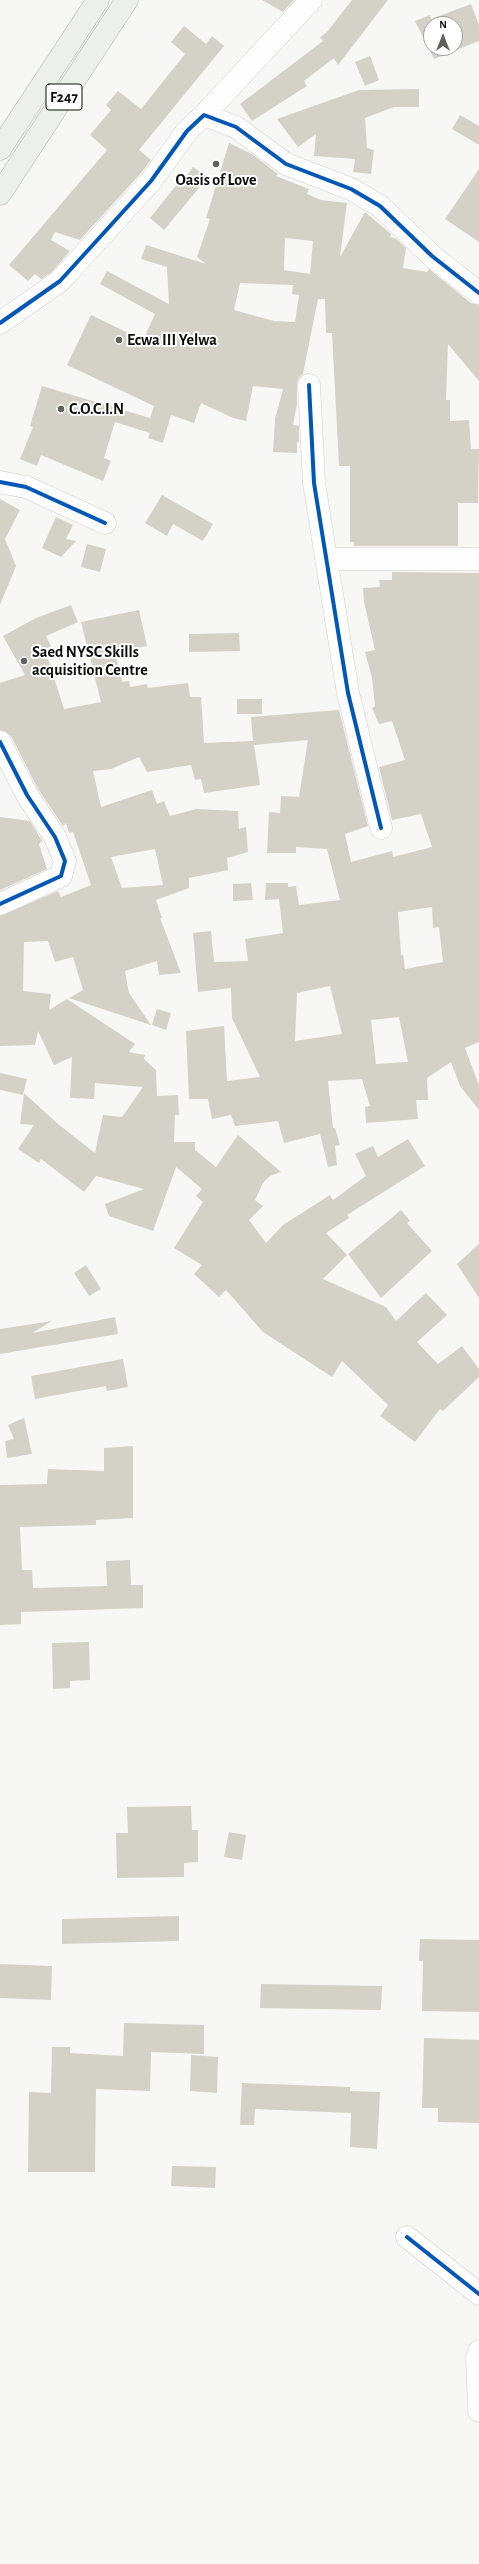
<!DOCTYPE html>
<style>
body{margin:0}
#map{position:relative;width:479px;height:2564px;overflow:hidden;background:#f7f8f6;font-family:"Alegreya Sans",sans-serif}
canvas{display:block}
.north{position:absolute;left:423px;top:16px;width:40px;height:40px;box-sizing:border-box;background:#fff;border:1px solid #9f9f9e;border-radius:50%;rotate:0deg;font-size:11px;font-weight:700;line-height:16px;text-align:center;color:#0e0e0d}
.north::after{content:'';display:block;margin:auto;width:14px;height:18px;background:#60605f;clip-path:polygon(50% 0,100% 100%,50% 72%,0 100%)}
</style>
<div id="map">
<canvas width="479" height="2564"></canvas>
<div class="north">N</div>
</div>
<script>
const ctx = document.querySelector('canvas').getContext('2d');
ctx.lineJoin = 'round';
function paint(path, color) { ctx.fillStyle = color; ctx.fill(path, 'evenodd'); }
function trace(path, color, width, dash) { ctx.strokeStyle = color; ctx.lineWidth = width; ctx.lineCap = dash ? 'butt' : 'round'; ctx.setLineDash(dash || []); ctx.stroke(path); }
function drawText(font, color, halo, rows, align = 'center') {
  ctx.font = font + ' "Alegreya Sans",sans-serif'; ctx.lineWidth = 4; ctx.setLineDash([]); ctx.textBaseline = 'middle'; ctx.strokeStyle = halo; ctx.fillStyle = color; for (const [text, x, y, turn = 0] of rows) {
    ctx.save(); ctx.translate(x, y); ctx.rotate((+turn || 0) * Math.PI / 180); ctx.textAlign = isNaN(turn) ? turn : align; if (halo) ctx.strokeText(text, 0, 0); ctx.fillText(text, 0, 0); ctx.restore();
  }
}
const building = new Path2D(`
 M262,0h32l-11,12z
 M352,0h36l-50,65 -4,-7 -30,23 3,5 -55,35 -12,-17 83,-63 -3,-4 7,-5z
 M471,4l8,21v16l-45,18 -19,-38 15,-6 1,4zM431,24h24v24h-24z
 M184,26l22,18 6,-8 12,10 -85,104 12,10 -10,13 -61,67 -25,-8 -4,8 19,11 -18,21 -11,7 -6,-5 -7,7 -19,-16 98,-115 -17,-15 21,-25 -5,-5 12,-14 23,18 44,-55 -14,-12z
 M370,56l9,24 -14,6 -10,-24z
 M419,89v18h-25l-29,11 2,30 7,2 -3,24 -18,-2 2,-13 -41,-3 2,-22 -18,13 -21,-28 82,-29z
 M460,115l19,11v19l-27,-16z
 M229,143l23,11 26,20 -2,2 33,13 -2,5 14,6 26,3 -7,54 25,-45 26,22 -1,3 5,1 11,10 -3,20 24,4 2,-3 42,34 8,2v76l-31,-37 -2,56h4v21l19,-1 2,29h8l-1,54h-20v43h-104v-4h-4v-76h-11l-7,-133h-6l-1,-34h-7l-15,75 -5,5 -1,6v19l-4,21 6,1v16h-2v11l-24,-1 2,-33 8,-30 -30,-3 -7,35 -13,-3 -32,-15 -7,20 -23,-8 -8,28 -15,-5 2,-5 -35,-11 -11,36 7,3 -8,20 -62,-26 -4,11 -17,-7 13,-32 -3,-1 12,-40 108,32 4,-12 -87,-41 24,-50 52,25 12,-26 -55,-30 7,-13 62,33 -2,-37 -26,-8 5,-14 60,19 -9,-7 13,-38 -4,-1zM285,238l28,3 -3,33 -26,-4zM240,283l53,2 -1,9 7,1 -4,27 -21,-1 -40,-11z
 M193,167l15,10 -44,53 -14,-12 29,-36 2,2z
 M479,169v73l-34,-23z
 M162,495l51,29 -10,17 -30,-17 -6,12 -22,-13z
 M0,499l20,11 -15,29 11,27 -16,39z
 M56,517l17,8 -7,14 10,2 -15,16 -19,-9z
 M87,544l19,5 -6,23 -19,-5z
 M392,572l87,1v469l-14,6 14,37v25l-19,-24 -9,-24 -24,16 1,22h-12l2,19 -52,4 -1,-16 5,-1 -8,-27 -34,2 5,47h2l5,17 -5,1 2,19 -9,2 -8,-33 -36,9 -6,-22 -43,5 -4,-11 -19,4 -4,-20h-19l-3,-68 38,-5 3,55 33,-4 -28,-59 -1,-30 -33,4 -5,-59 18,-2 3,31 34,-1 -3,-22 38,-6 -4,-34 -14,1 1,-17h22v4l8,-1 3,19 41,-5 -13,-51 -31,-2v6h-29l2,-41 11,1 1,-17 18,1 9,-57 -54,5 6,40 -56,8 -3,-14 -6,1 -4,-15 -44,7 -8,-15 -28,12 -18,2 8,36 51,-17 5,14 7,-3 6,15 26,-7 42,2 1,18 7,-2 2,25 -21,6 1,12 -39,8v10l-33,12 6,18h-2l21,55 -22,2 -2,-14 -32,10 4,22 22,32 -82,-27 14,-8 -10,-33 -18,5 -7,-21 -24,1 -1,49 28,3 -2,16 18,-11 68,45 -6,8 16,3 -1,4 12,11 1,26 21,-1 1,20h-4l-1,27h21v8l21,17 22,-32 43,37 -11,4 -7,7 -8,17 8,6 -14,14 17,23 17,-18 47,-30 3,5 33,-24 -11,-22 18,-8 5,11 30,-18 17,27 -78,49 2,3 -23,15 21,22 -24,24 63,28 10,14 30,-28 21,22 -30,27 21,22 24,-18 17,23v8l-36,34 -3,-2 -25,33 -35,-26 8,-11 -46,-44 -10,16 -69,-45 -37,-42 -7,7 -25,-23 8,-9 -28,-17 29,-46 -7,-6 6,-7 -26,-22 -23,64 -44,-15 -4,-12 39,-15 -48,-13 -12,16 -43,-33 -2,4 -21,-14 16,-24 -14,-1 4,-31 34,31 37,29 8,-38 19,2 21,-30 -48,-4 -1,16 -24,-1 2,-41 -18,8 -16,-34 -3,14 -35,1v-130l58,-25 3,6 30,-12 -18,-53 -4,1 -3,-10 -3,3 -25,-37 -27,-53 -11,-6v-47l25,-8 -22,-39 33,-18 35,-13 7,17 -32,14 5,10 -6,3 19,60 37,-7 -20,-80 58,-12 8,36 -32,6 7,30 7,-1 1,6 17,-3 1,4 40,-5 2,14h11l3,46 49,-2 -2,-24 88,-7 29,116 -23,8 6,28 41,-11 1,6 39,-10 -11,-33 -29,6 -13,-53 26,-7 -13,-39 -13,3 -7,-16 3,-2 -3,-28 -7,-26 10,-2 -11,-48 -1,-14 17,-1 -1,-7h13zM155,849l8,36 -41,3 -11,-31zM432,907l1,21 6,-1 4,35 -38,7 -2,-14h-2l-3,-43zM330,986l12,48 -47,7 2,-48zM399,1017l9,45 -32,2 -5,-44z
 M239,633l1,18 -51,1v-18z
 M237,699h25v15h-25z
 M0,817l30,4 12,20 -3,3 8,25 -47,21z
 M251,883l2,17 -20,1v-17z
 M157,1009l14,4 -5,17 -14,-5z
 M0,1073l27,6 -4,16 -23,-5z
 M401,1210l9,11 -3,2 25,28 -51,47 -33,-44z
 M479,1244v54l-22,-34z
 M86,1265l15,24 -12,7 -15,-23z
 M115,1317l3,17 -118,20v-25l52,-8 -20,12z
 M123,1359l5,28 -21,4 -1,-5 -71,13 -4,-23z
 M24,1418l8,36 -25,4 -2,-17 9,-2 -6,-14z
 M133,1446v72l-37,2v5l-76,2 2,43h10l1,18 74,-2 -1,-25 24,-1 1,25h12v23l-122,4v12l-21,1v-140l47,-1 1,-15 56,2v-23z
 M89,1642l1,38 -20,1v7l-17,1 -1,-46z
 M191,1806l1,24h6v32l-14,1v14l-67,1 -1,-45h12l-1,-26z
 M229,1832l17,3 -4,25 -18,-3z
 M179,1916v25l-117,3v-25z
 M420,1939l59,1v72l-57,-1 1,-50h-4z
 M0,1964l52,2 -1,34 -51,-2z
 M261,1984l121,2 -1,24 -121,-2z
 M124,2023l80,2v29l-53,-2 -1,39 -54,-2 -1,83h-67l1,-80 22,1 1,-46h18v6l53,3z
 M424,2038l55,2v83l-41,-1v-14h-16z
 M191,2055l27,2 -1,36 -27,-2z
 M242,2083l108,4v4l30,1 -3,57 -27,-2 1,-34 -96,-4 -1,16h-14z
 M172,2166l44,1 -1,21 -44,-2z`);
const street = new Path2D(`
 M204,115l107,-115
 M0,323l60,-42 91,-100 36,-50 17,-16 32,12 50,37 65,25 29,17 52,50 47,37
 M309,385l5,98 34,210 33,135
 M0,482l26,5 79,36
 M326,559h153
 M0,742l27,53 28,42 10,24 -4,15 -61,28
 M407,2237l72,57
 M479,2351l-2,5 2,55`);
const primary = new Path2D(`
 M0,149l98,-149
 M0,194l127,-194`);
const cycleway = new Path2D(`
 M0,323l60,-42 91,-100 36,-50 17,-16 32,12 50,37 65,25 29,17 52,50 47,37
 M309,385l5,98 34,210 33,135
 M0,482l26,5 79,36
 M0,742l27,53 28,42 10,24 -4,15 -61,28
 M407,2237l72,57`);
const markers = [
 [216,164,4,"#60605f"],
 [119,340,4,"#60605f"],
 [61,409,4,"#60605f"],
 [24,661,4,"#60605f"]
];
const shields = [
 [64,97,36]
];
const shieldNames = [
 ["F247",64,97]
];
const poiNames = [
 ["Oasis of Love",216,180,"center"],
 ["Ecwa III Yelwa",127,340],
 ["C.O.C.I.N",69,409],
 ["Saed NYSC Skills",32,652],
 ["acquisition Centre",32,670]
];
paint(building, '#d4d1c6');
trace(street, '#cdcecc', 23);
trace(primary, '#adb6ab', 23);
trace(street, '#fefefe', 22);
trace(primary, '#ecf0eb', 22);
trace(cycleway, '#0057b8', 4);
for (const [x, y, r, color] of markers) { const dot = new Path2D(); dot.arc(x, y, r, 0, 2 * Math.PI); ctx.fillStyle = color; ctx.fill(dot); trace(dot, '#fff', 1.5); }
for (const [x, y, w] of shields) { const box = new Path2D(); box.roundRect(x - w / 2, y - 13, w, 26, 3); ctx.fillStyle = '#fff'; ctx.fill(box); trace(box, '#0e0e0d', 1); }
drawText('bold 15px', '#0e0e0d', null, shieldNames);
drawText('bold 16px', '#0e0e0d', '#fff', poiNames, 'left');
</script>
